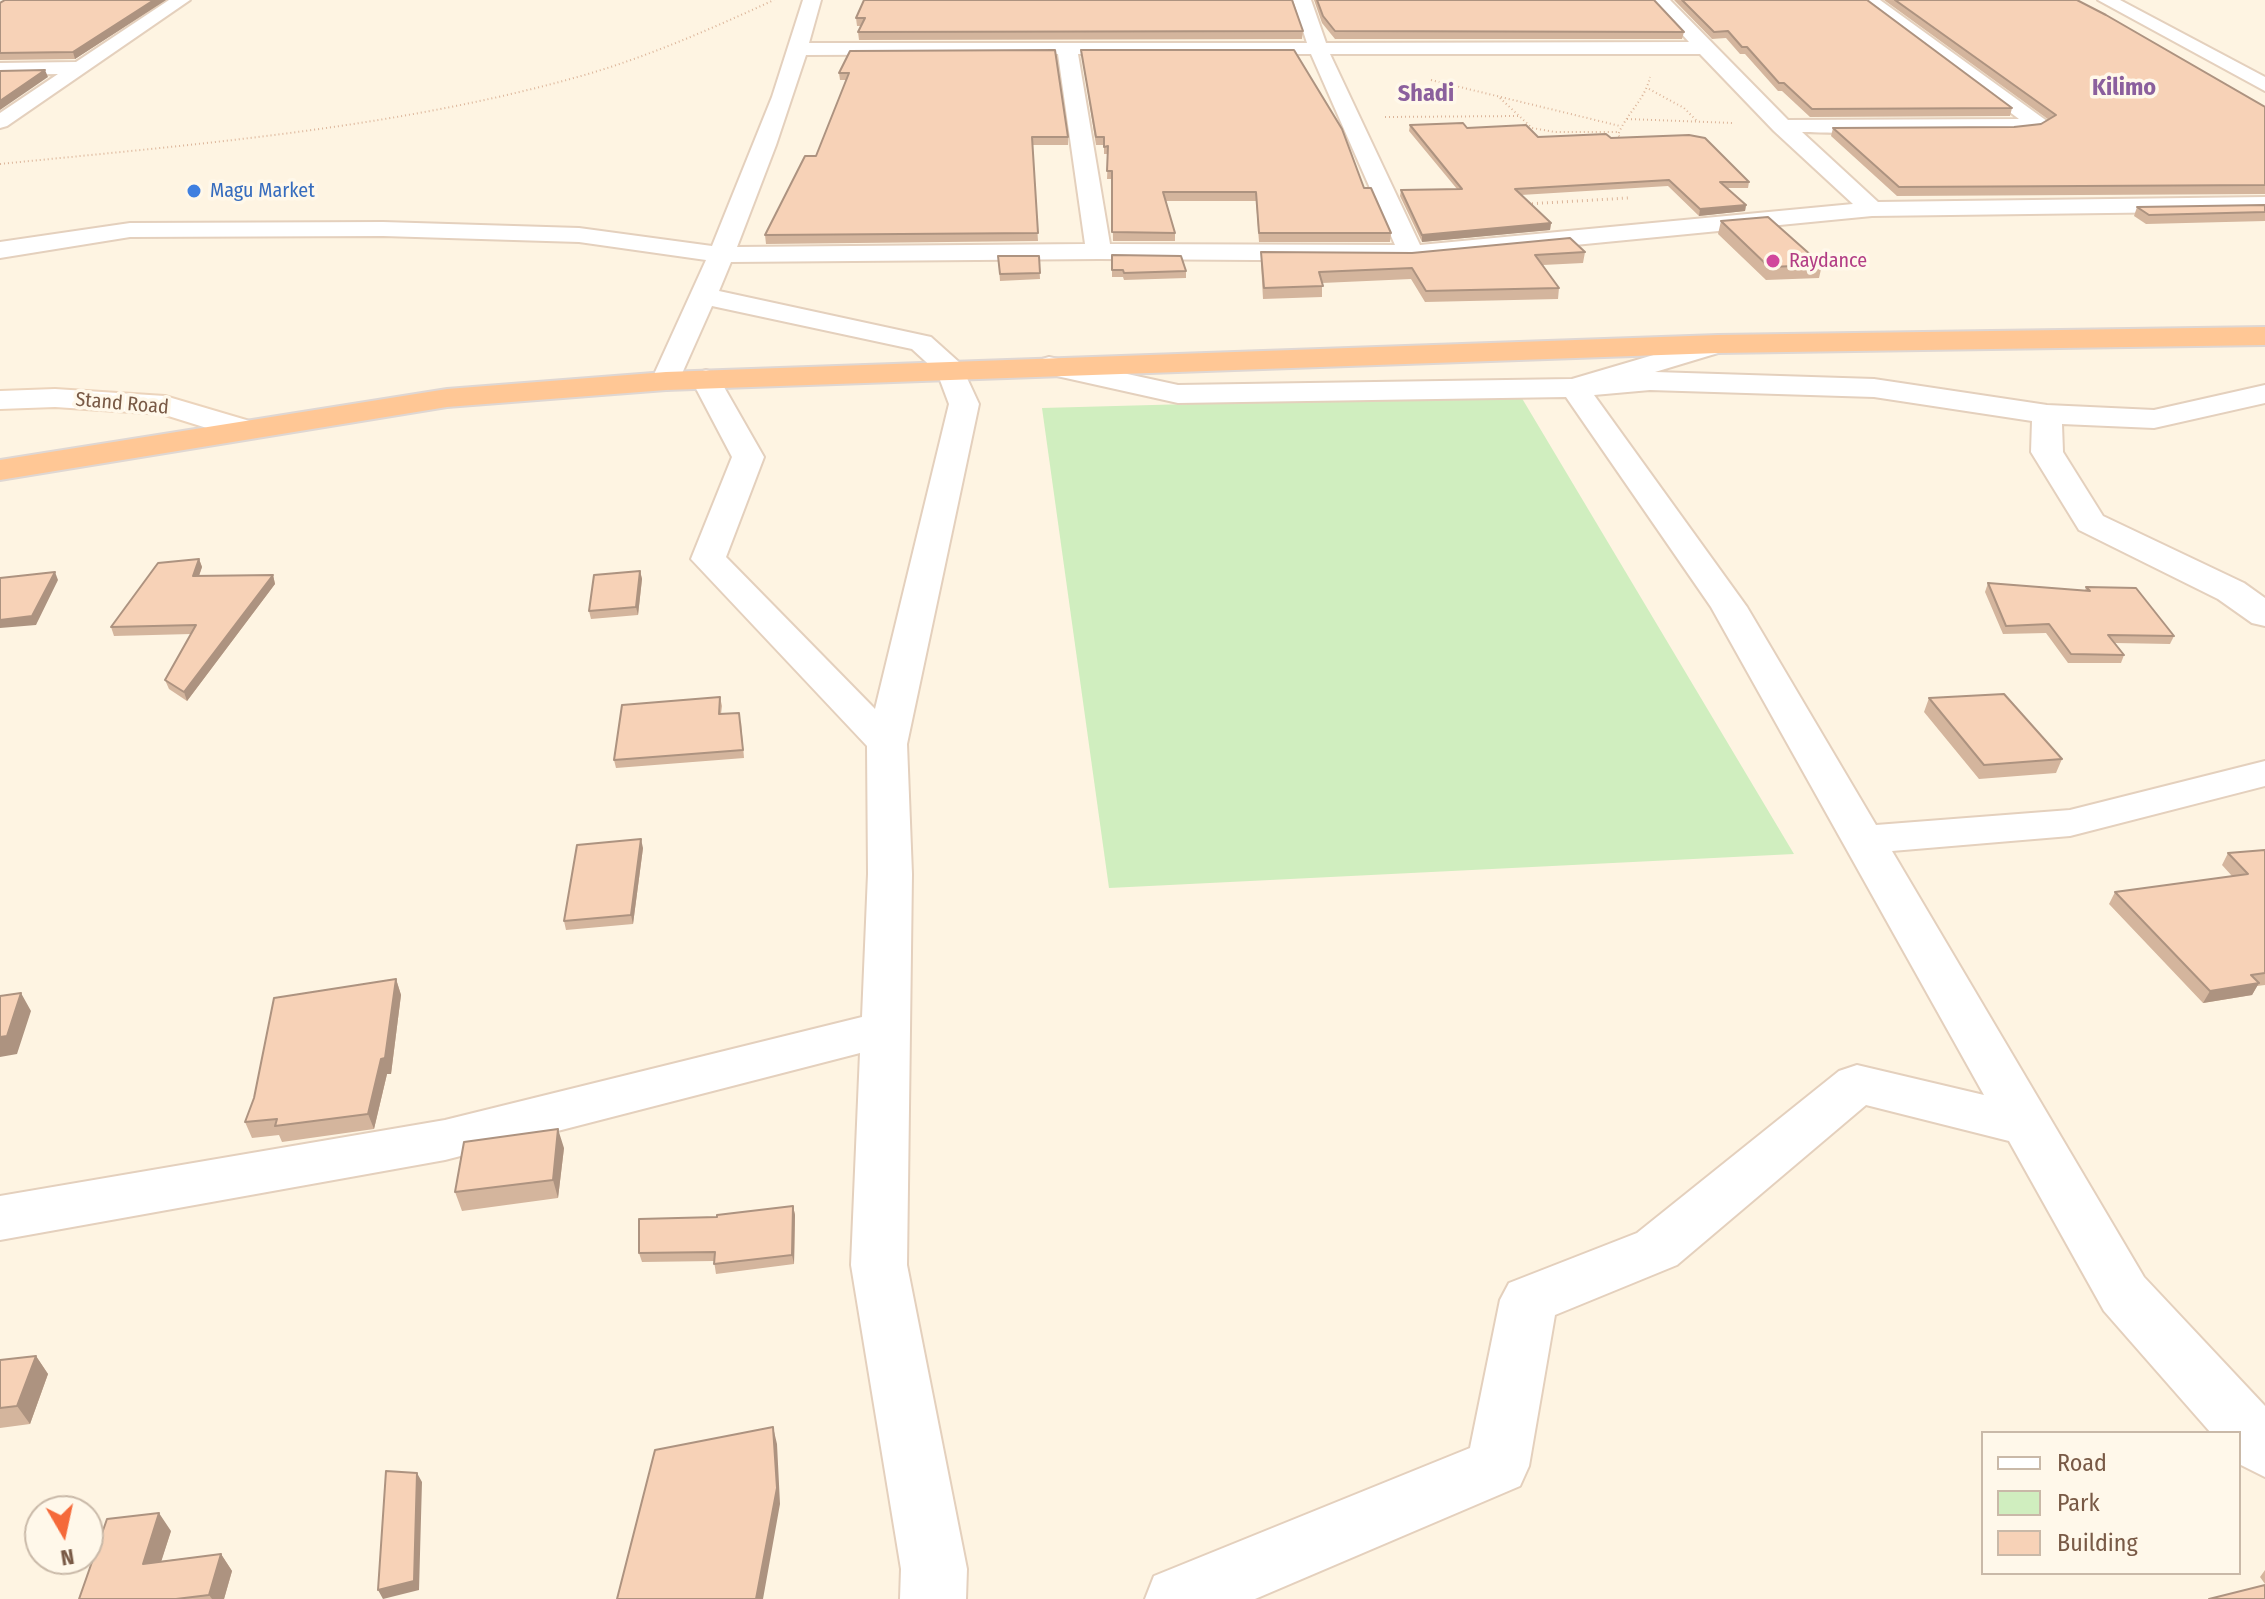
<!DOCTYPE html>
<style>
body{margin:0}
#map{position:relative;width:2265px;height:1599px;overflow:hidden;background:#fef4e2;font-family:"Fira Sans Condensed",sans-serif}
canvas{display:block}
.legend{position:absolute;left:1981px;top:1431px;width:260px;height:144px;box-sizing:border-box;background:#fff8ea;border:2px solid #c9b9a8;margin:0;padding:10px 14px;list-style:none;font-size:24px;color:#795a46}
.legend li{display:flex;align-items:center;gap:16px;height:40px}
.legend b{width:40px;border:2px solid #c9b9a8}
.north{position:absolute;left:24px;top:1495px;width:80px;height:80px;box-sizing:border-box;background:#fff8ea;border:2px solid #c9b9a8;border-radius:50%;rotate:171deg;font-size:22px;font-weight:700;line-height:32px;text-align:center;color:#795a46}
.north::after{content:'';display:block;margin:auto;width:28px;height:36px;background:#f56a3a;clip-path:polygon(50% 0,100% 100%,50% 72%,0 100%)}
</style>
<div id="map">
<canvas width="2265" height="1599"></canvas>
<ul class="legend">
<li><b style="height:10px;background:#fff"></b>Road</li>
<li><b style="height:22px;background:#d0eebf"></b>Park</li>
<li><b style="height:22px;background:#f7d2b7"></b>Building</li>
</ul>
<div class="north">N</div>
</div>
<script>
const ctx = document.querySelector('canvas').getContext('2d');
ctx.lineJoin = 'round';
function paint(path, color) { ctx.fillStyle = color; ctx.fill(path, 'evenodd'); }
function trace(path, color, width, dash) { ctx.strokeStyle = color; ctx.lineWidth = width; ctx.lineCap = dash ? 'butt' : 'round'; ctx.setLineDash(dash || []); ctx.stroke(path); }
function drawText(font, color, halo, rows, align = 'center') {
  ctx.font = font + ' "Fira Sans Condensed",sans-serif'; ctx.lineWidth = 7; ctx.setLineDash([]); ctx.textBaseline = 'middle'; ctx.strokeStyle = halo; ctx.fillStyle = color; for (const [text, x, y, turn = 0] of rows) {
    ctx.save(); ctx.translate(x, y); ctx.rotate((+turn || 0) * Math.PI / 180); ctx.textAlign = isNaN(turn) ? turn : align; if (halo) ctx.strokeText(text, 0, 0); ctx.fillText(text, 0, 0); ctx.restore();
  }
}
const green = new Path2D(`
 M1520,395l274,459 -685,34 -67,-480z`);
const pathFar1 = new Path2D(`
 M1431,80l189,46
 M1649,89l35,19 13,13
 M1500,98l32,30 23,4h63
 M1385,117l135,-1
 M1627,119l106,4
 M1625,142l-7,-7c8,-21 27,-35 32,-58
 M0,164c197,-20 397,-35 588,-90 64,-19 125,-46 186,-74`);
const path = new Path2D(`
 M1527,204l101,-6`);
const minor = new Path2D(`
 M169,0h21l-183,126 -7,2v-15l58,-39 -58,1v-12l76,-1z
 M803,0h18l-12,43h498l-14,-43h18l15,43 363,-1 -38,-42h19l118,120 231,-1 -159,-119h20l171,124c-13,15 -216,9 -249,8l76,70 387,-5v14l-393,5 -461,45 -312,-2 -368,3 -12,29 212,46 29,26 19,41 -72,340 5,130 -5,391 60,304 -1,30h-66l1,-30 -50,-304 9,-212 -415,107 -445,80v-44l445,-76 417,-103 6,-143 -1,-128 -176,-187 41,-102 -41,-78 5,-6 10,-3 10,3 48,84 -38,100 149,152 74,-305 -12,-32 -25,-23 -200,-43 -36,81 -10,3 -10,-3 -5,-6 55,-121 -127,-18 -196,-6 -253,1 -130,21v-16l130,-19 253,-1 196,6 133,18 60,-149zM1058,54l27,190 -348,3 39,-102 30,-90zM1078,54h233l84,191 -285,-1zM1330,54h370l74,77 79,73 -433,41z
 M2098,0h22l145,77v14z
 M1718,336l10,2 4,6 -4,6 -73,22 219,7 173,26 107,5 111,-25v18l-111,25 -92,-4 1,28 40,64 141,67 21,15v28l-13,-3 -34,-24 -139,-69 -48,-78 1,-31 -158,-24 -224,-7 -56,5 153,212 129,218 194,-15 195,-49v25l-195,50 -178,15 252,426 121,129v71l-26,-13v-31h-28l-107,-122 -95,-170 -143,-36 -189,160 -122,50 -26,151 -9,20 -265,113h-110l9,-23 316,-128 30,-148 9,-17 128,-50 202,-162 18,-6 127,30 -273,-488 -145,-210 -388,6 -139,-31 -4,-6 4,-6 10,-3 129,28 394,-6z`);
const secondary = new Path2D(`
 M55,389l110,7 88,26 5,7 -5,7 -11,3 -80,-25 -107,-7 -55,2v-18z`);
const trunk = new Path2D(`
 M2265,327v18l-547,8 -1052,37 -219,17 -447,73v-20l447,-71 219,-17 1052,-37z`);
const wall = new Path2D(`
 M166,0l-91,59 -75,1v-57z
 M1314,0h340l30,32 -2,7h-347l-13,-16z
 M1674,0h193l145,108 -2,8 -200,1 -28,-26h-4l-33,-37h-5l-14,-16 -14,1z
 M1884,0h193l188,107v87l-368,2 -66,-60 2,-8 181,-1 27,-3 8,-4z
 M856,18l447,13 -1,8 -443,1 -1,-8 3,-6h-4z
 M1081,50l283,138 27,45 -1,9h-131l-3,-41h-90l9,32v8h-62l-1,-62h-5l1,-25h-4v-9h-8z
 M850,51l218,86v8h-36l6,96 -272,3 -1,-9 51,-79 30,-76h-6l-1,-7z
 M1410,125l57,3 71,9 73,1 138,44 -1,6h-21l19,17 -1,6 -46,5 -31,-30 -147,9 30,28 -1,7 -128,12 -22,-46 1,-6 56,-1 -48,-58z
 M2265,205v16l-119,3 -12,-8 3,-9z
 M1721,221l101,44 -3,13 -53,2 -48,-46z
 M1261,252l151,1 173,-1 -2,11 -40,2 16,23 -1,11 -133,3 -14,-23 -89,4v14l-59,2 -2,-36z
 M1112,255l74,16v7l-62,2 -1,-3h-11z
 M998,256h41l1,23 -40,2z
 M199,559l3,8 -3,9 74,-1 2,9 -88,117 -18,-12 -4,-9 26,-46 -77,2 -3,-9z
 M640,571l2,8 -4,36 -47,4 -2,-8z
 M1988,583l97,8 1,-4 88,49 -4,8 -55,-1 9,12 -3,8h-53l-22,-30 -43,1 -18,-42z
 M720,697l2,9 -1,8 20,8 3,36 -128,10 -2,-8z
 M1929,698l133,61 -6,14 -77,6 -55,-67z
 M643,848l-10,76 -67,6 -2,-9z
 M2265,850v135l-8,1 -5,9 -49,8 -94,-99 6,-12 117,-16 -10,-11 6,-12z
 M396,979l5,16 -10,79h-4l-13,55 -92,13 -3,-7 -27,3 -7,-16z
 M564,1148l-6,50 -96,13 -7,-19z
 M793,1206l2,9 -1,49 -78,10 -2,-13 -72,1 -3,-9 78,-36z
 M36,1356l12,18 -18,50 -30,4v-68z
 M171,1531l-10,30 60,-7 11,17 -8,28h-145z
 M2265,1570v14l-5,-7z`);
const shadedWall = new Path2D(`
 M154,0h12l-91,59 -2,-7z
 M45,70l3,7 -48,33v-9z
 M1746,205l-1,6 -46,5 1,-7z
 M1551,223l-1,7 -128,12v-7z
 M199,559l3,8 -6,17 -3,-8z
 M640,571l2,8 -4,36 -2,-8z
 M55,572l3,8 -22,45 -36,3v-8z
 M273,575l2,9 -88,117 -3,-9z
 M641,839l2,9 -10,76 -2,-9z
 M396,979l5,16 -10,79h-4l-13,55 -6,-15z
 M2259,983l-7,12 -49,8 7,-12z
 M21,993l10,18 -14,43 -17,3v-20z
 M558,1129l6,19 -6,50 -5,-18z
 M793,1206l2,9 -1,49 -2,-9z
 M36,1356l12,18 -18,50 -13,-18z
 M773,1427l4,17 3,60 -17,95h-7z
 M417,1473l5,9 -3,108 -36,9 -5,-9z
 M159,1513l12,18 -16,50 -12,-17z
 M221,1554l11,17 -8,28h-12l-3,-4z`);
const building = new Path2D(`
 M5,0h149l-81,52 -73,1v-50z
 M864,0h428l11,31 -445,1 7,-14h-9z
 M1317,0h337l30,32 -349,-1 -12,-15z
 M1682,0h185l145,108 -200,1 -28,-26h-5l-32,-36h-5l-14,-16 -14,1z
 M1895,0h182l29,15 159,92v78l-366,2 -66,-59 181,-1 27,-3 15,-9z
 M1055,50l13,87h-36l6,96 -273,2 40,-79h11l33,-83h-10l11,-22z
 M1081,50h213l48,79 22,59h7l20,45h-132l-3,-41h-93l12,41 -63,-1v-61h-5l1,-25 -4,1v-10h-8z
 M45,70l-45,31v-30z
 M1463,123l4,5 59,-3 12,12 68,-3 5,4 78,-3 16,3 44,44h-29l26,23 -46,4 -31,-29 -154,9 36,34 -129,12 -21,-45 61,-1 -52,-64z
 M2265,205v7l-116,3 -12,-8z
 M1768,217l54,48 -53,2 -48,-46z
 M1570,238l15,14 -50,3 24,33 -133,3 -14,-23 -93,4 4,14 -59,2 -3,-36 151,1z
 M1112,255l69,1 5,15 -62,2 -1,-3h-11z
 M998,256h41l1,17 -40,1z
 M199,559l-6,17 80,-1 -89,117 -19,-12 31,-55 -85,2 47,-64z
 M640,571l-4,36 -47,4 5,-36z
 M55,572l-23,44 -32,4v-42z
 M1988,583l102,8 -4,-4 50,1 38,48 -66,-1 16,20 -53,-1 -22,-30 -43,2z
 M2004,694l58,65 -78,6 -55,-67z
 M720,697l-1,17 20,-1 4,37 -129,10 8,-55z
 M641,839l-10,76 -67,6 13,-76z
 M2265,850v123l-14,2 8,8 -49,8 -95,-99 133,-18 -20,-21z
 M396,979l-11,79 -4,1 -13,55 -93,12 2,-7 -32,3 9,-24 20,-100z
 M21,993l-14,43 -7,1v-41z
 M558,1129l-5,51 -98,12 9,-50z
 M793,1206l-1,49 -78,9 1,-12 -76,1v-34l78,-2v-2z
 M36,1356l-19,50 -17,2v-48z
 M773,1427l4,61 -21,111h-139l38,-149z
 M386,1471l31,2 -3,108 -36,9z
 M159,1513l-16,51 78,-10 -12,41 -33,4h-97l28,-80z
 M2265,1585v14h-56z`);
const markers = [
 [194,191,8,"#3f7fe0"],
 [1773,261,8,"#d1479c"]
];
const farShopnames = [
 ["Magu Market",210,191]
];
const farHotelnames = [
 ["Raydance",1789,261]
];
const farStreetnames = [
 ["Stand Road",122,404,5]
];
const farQuarternames = [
 ["Kilimo",2124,88],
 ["Shadi",1426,94]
];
paint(green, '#d0eebf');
trace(minor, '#e4d0bd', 4);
trace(secondary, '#ecd4bc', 4);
trace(trunk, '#dfd7d3', 4);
trace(pathFar1, '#dcb59a', 2, [1, 3]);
trace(path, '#dcb59a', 3, [1, 4]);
paint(minor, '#fff');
paint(secondary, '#fff');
paint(trunk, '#ffc795');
paint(wall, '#d4b59d');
paint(shadedWall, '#ad9380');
paint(building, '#f7d2b7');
trace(building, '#ad9380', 2);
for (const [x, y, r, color] of markers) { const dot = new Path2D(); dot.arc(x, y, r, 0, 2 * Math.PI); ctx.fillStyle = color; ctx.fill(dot); trace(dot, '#fff8ea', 3); }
drawText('20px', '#366cbe', '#fff8ea', farShopnames, 'left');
drawText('20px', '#b23c85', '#fff8ea', farHotelnames, 'left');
drawText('20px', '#795a46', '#fff8ea', farStreetnames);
drawText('bold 24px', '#8b609d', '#fff8ea', farQuarternames);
</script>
